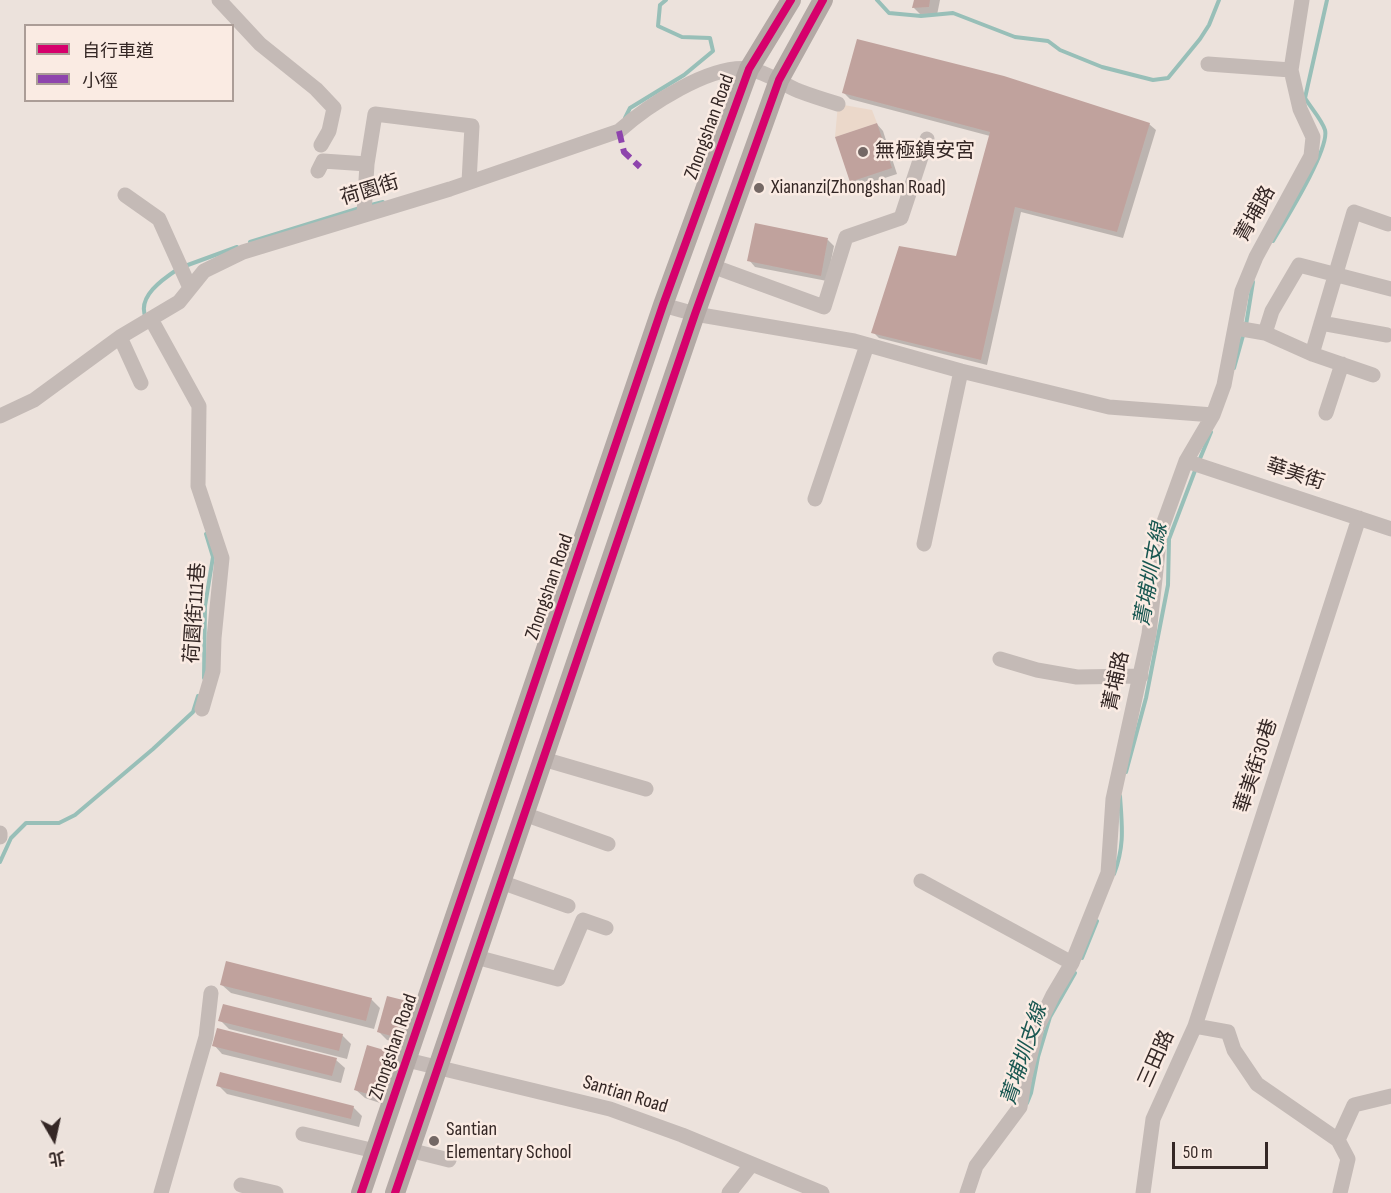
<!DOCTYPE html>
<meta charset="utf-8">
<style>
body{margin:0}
#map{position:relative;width:1391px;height:1193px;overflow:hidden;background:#ece2dc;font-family:"Sofia Sans Condensed","Noto Sans TC",sans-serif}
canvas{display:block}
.legend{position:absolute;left:24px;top:24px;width:210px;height:78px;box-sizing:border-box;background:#faebe3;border:2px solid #ab9d97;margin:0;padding:8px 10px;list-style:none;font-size:18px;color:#342725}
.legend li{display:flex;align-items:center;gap:12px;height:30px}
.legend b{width:30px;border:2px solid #ab9d97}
.north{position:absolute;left:24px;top:1109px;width:60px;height:60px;-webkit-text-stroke:4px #faebe3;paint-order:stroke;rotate:171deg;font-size:16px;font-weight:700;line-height:24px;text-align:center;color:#342725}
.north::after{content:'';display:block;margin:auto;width:21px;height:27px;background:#342725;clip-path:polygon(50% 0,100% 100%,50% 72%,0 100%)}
.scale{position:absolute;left:1172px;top:1142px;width:96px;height:27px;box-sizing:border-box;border:3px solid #342725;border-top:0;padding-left:8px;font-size:18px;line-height:21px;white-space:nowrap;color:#342725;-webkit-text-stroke:4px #faebe3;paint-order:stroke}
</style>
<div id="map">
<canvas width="1391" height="1193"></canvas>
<ul class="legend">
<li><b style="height:8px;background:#d6006c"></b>自行車道</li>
<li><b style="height:8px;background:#8e44ad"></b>小徑</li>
</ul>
<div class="north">北</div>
<div class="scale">50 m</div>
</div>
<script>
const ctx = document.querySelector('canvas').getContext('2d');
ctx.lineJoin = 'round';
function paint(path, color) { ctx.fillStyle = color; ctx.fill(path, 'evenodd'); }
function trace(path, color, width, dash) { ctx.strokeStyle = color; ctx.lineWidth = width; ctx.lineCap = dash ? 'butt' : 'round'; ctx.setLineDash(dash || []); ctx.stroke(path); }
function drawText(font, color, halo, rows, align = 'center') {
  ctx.font = font + ' "Sofia Sans Condensed","Noto Sans TC",sans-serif'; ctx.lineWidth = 5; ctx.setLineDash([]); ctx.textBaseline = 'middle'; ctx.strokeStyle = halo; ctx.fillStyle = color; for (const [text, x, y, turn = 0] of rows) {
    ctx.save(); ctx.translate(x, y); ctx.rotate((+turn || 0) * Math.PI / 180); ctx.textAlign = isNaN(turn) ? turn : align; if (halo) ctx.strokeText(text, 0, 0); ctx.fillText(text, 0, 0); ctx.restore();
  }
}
const plaza = new Path2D(`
 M838,104l34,6 5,13 -42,14z`);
const shadow = new Path2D(`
 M916,0h24l-3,15 -15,1 -8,-8z
 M843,92l306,32 7,6 -33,108 -102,-26 -34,153 -108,-27 -6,-6 84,-74 33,-122 -140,-37z
 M877,124l6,7 14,43 -40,13 -6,-6z
 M828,240l6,6 -7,35 -72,-14 -6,-7z
 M222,985l149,14 9,9 -6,21 -143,-36z
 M406,1002l8,9 -11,33 -16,-4 -8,-8z
 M220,1020l122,15 9,9 -4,15 -118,-30z
 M214,1045l122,15 9,8 -4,15 -119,-29z
 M390,1053l9,9 -16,42 -18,-6 -9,-8z
 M218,1085l135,22 9,9 -3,11 -132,-33z`);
const stream = new Path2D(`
 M877,0l12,13 32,3 32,-3 62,24 33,4 12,9 42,17 51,13 15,-2 32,-39 9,-14 10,-25
 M625,118l5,-10 54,-33 29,-24 -3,-13 -28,-1 -24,-11 2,-21 6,-5
 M367,206l16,-4
 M1273,241c11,-19 57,-92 52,-111 -3,-10 -14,-22 -20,-32l22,-98
 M250,242l110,-34
 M185,266l52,-19
 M146,318c-10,-21 17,-39 32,-49
 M1246,325l7,-43
 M1234,368l10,-36
 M1199,461l12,-29
 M204,678l1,-72 8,-49 -7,-23
 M1126,772l20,-74 22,-113 1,-46 27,-71
 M0,862l11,-24 15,-15h33l16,-8 78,-66 40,-37 5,-16
 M1114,874c11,-29 8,-48 6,-78
 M1082,958l15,-37
 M1027,1103l4,-10 7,-36 12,-40 25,-44`);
const building = new Path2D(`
 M914,0h16l-1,7 -17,1z
 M857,39l147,37 146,47 -33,109 -102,-25 -34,153 -110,-27 28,-87 57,10 34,-124 -148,-39z
 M877,123l15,45 -42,14 -15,-45z
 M755,223l73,15 -7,38 -74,-15z
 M226,961l146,37 -6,23 -146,-36z
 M387,996l20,5 -12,36 -18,-5z
 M223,1004l120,30 -4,17 -121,-30z
 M217,1028l120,30 -5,18 -120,-30z
 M367,1045l24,7 -16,44 -21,-6z
 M220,1072l134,34 -3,13 -135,-33z`);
const minor = new Path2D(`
 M219,0l41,44 56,45 18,19 -5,23 -8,14
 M1208,64l83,6
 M318,171l5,-10 44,3
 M125,195l34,24 31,69
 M364,214l3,-50 8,-50 97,12 -3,56
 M712,266l112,41 22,-70 55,-19 26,-79
 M663,305l32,9 159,27 107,30 148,36 104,8
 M151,319l48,87 -1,80 24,72 -8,80 -1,33 -11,38
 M1321,323l66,12
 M1236,328l29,5 7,-22 27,-46 92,24
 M1265,333l47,21 61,21
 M120,337l21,46
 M1312,354l42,-142 34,12
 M1326,413l16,-49
 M0,416l34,-16 86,-63 59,-35 25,-31 39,-19 207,-63 169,-58c28,-25 91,-67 130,-62 18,3 33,15 50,22 13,5 26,9 39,13
 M1186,461l205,68
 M815,499l52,-154
 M924,544l37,-173
 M1000,659l37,11 40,7 64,-1
 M543,759l103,30
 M524,814l84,30
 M0,833v4
 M921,881l151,82
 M501,882l67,24
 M476,957l82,22 25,-59 23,8
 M1195,1026l33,6 6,18 23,34 81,56
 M407,1060l203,49 72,26 140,58
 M303,1134l72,17
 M409,1150l40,10
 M241,1185l35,8
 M161,1193l45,-156 5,-44
 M729,1193l22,-28
 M967,1193l9,-27 44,-59 5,-30 12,-49 16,-33 19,-32 36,-90 5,-74 36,-165 11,-101 26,-72 27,-46 11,-30 18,-94 14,-34 55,-101 2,-19 -13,-28 -9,-39 11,-70
 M1143,1193l10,-74 42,-93 164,-508
 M1340,1193l8,-34 -10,-19 16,-35 37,-9`);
const major = new Path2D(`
 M361,1193l302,-888 86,-236 42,-69
 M395,1193l300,-879 84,-234 44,-80`);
const quiet = new Path2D(`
 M619,131l5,21 16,15`);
const cycleway = new Path2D(`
 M361,1193l302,-888 86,-236 42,-69
 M395,1193l300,-879 84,-234 44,-80`);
const markers = [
 [863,152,6,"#746865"],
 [759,188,6,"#746865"],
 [434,1141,6,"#746865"]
];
const streetNames = [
 ["Zhongshan Road",710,127,-70],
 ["荷園街",370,191,-17],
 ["菁埔路",1256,214,-61],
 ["華美街",1295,475,18],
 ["Zhongshan Road",550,587,-71],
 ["荷園街111巷",196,613,-86],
 ["菁埔路",1117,681,-78],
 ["華美街30巷",1257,766,-72],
 ["Zhongshan Road",394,1047,-71],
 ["三田路",1157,1059,-66],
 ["Santian Road",625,1095,17]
];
const poiNames = [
 ["無極鎮安宮",875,152],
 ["Xiananzi(Zhongshan Road)",771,188],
 ["Santian",446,1130],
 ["Elementary School",446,1153]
];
const waterNames = [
 ["菁埔圳支線",1152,575,-80],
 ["菁埔圳支線",1025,1055,-72]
];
paint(plaza, '#ebd8ca');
paint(shadow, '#0003');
trace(stream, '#98bfb8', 4);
paint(building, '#c0a29d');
trace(minor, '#c4bab6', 15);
trace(major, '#b3a9a5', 20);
trace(quiet, '#8e44ad', 6, [12, 6]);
trace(cycleway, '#d6006c', 8);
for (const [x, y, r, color] of markers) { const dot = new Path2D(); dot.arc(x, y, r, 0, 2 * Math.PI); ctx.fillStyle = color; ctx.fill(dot); trace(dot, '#faebe3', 2); }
drawText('20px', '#342725', '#faebe3', streetNames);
drawText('20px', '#342725', '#faebe3', poiNames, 'left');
drawText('italic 21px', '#195751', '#faebe3', waterNames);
</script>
